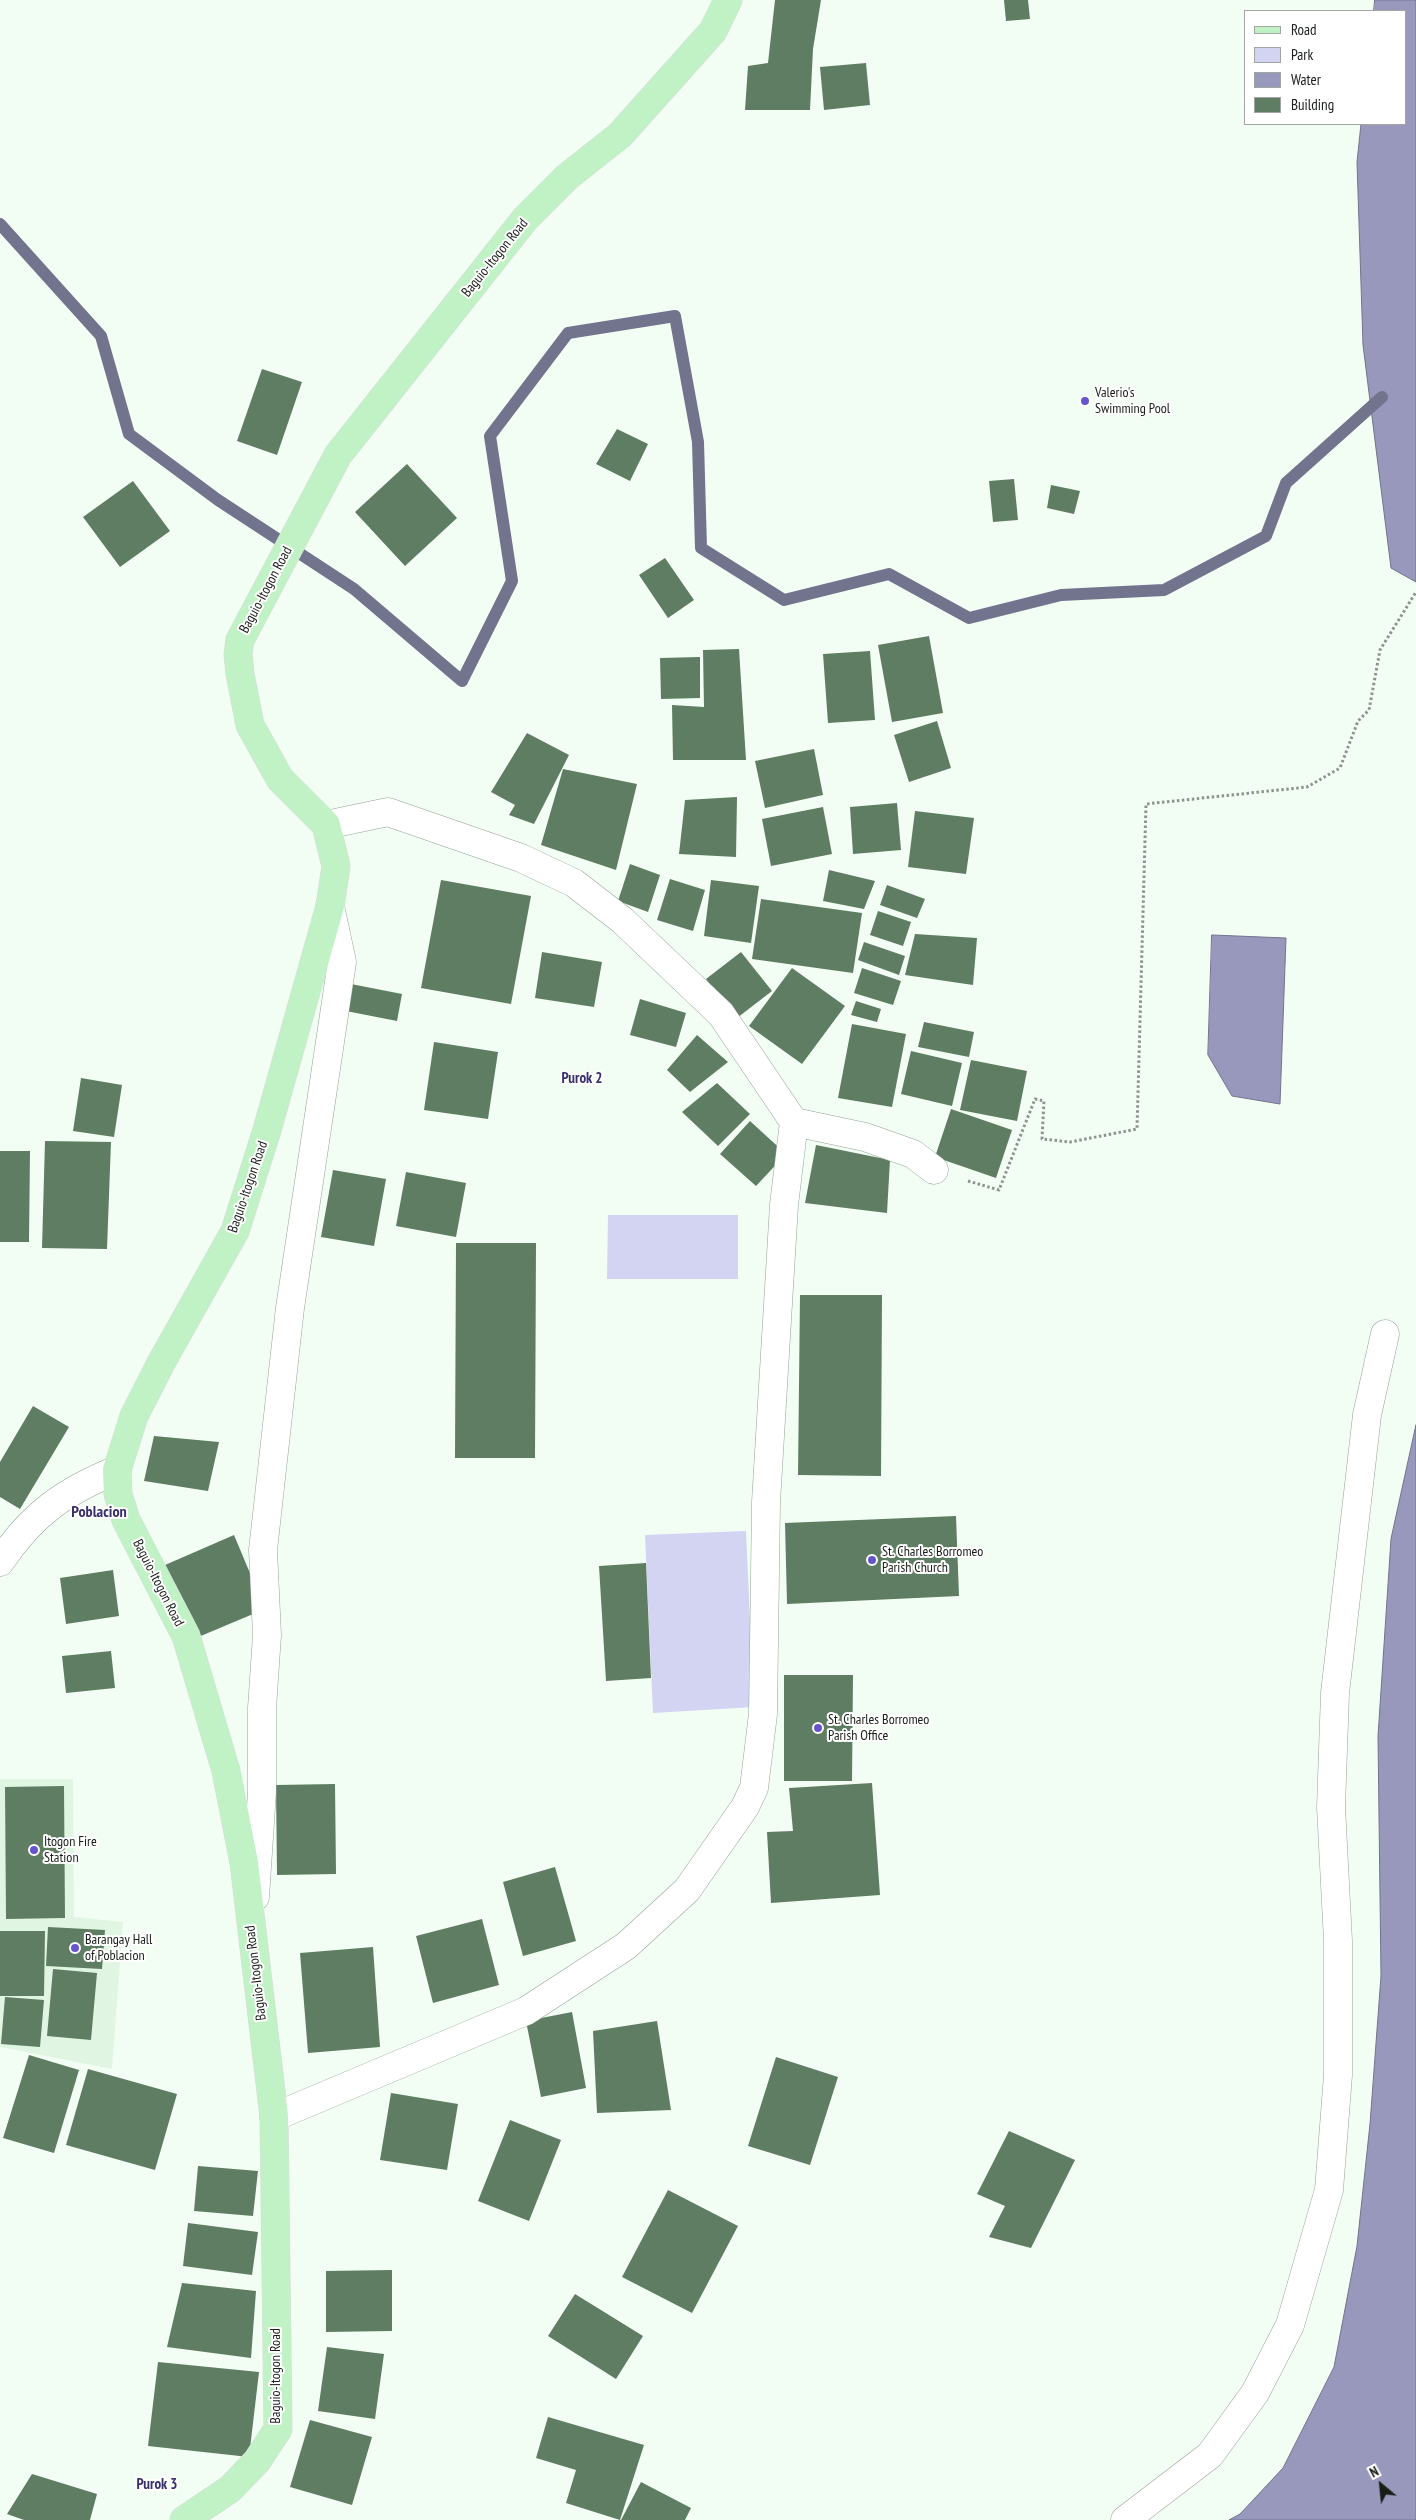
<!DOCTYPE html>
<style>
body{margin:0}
#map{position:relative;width:1416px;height:2520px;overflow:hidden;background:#f2fef3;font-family:"PT Sans Narrow",sans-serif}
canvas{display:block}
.legend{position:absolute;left:1244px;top:10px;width:162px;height:115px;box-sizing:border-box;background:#fff;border:1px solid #a3a5a3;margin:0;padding:6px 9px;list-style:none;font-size:15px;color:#181d18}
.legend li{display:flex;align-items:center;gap:10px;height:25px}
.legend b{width:25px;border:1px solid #a3a5a3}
.north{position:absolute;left:1356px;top:2460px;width:50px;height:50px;-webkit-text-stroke:4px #fff;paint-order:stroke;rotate:332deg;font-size:14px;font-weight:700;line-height:20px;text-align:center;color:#181d18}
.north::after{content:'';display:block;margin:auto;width:18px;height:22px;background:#181d18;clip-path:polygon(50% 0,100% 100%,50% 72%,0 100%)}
</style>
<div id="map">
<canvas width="1416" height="2520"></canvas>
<ul class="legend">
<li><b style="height:6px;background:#c1f2c6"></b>Road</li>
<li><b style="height:14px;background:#d3d3f2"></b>Park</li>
<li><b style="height:14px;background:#9898bd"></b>Water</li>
<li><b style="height:14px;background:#5f7d62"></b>Building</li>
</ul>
<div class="north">N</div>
</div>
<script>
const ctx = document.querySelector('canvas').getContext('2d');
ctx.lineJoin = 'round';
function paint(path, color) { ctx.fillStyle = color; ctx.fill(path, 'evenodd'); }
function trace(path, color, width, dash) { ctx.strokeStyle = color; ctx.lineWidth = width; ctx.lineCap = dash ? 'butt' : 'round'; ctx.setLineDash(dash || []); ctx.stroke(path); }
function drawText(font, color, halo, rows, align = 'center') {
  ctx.font = font + ' "PT Sans Narrow",sans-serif'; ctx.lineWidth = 4; ctx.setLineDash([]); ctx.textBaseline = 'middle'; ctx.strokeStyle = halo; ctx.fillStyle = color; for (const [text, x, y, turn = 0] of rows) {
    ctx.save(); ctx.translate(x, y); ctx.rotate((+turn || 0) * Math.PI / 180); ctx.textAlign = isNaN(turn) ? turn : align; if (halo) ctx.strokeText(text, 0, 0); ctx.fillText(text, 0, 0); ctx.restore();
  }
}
const built = new Path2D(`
 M0,1779h73l1,138 49,5 -11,147 -112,-22z`);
const green = new Path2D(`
 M608,1215h130v64h-131z
 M746,1531l8,176 -101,6 -8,-178z`);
const water = new Path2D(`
 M1375,0h41v582l-25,-14 -28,-223 -6,-183 4,-38h44v-113h-31z
 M1212,935l74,3 -6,166 -48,-8 -24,-41z
 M1416,1425v1095h-187l11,-6 43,-46 51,-101 23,-121 13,-122 11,-148 -3,-240 13,-197z`);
const stream = new Path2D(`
 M0,224l101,112 28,98 89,66 136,89 108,92 50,-100 -22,-145 78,-103 107,-17 23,126 3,106 83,52 105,-26 80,44 92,-23 103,-5 102,-54 20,-53 96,-86`);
const building = new Path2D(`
 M775,0h46l-8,49 -3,61h-65l3,-44 20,-3z
 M1004,0h24l2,19 -24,2z
 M866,63l4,42 -46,5 -4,-43z
 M262,369l40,13 -25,73 -40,-14z
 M617,429l31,15 -18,37 -34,-17z
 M407,464l50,54 -52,48 -50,-54z
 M1014,479l4,41 -25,2 -4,-41z
 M133,481l37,50 -50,36 -37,-50z
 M1051,485l29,6 -6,23 -27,-6z
 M665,558l29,42 -26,18 -29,-43z
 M929,636l14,77 -51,9 -14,-77z
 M739,649l7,111h-73l-1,-55 32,2 -1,-57z
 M870,651l5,69 -47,3 -5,-69z
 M700,657v41l-39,1 -1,-41z
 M937,721l14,47 -42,14 -15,-47z
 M527,733l42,22 -35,69 -25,-9 6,-10 -24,-13z
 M814,749l9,46 -58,13 -10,-47z
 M563,769l74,15 -21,86 -75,-25z
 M737,797l-1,60 -57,-3 6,-54z
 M897,803l4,47 -48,4 -3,-47z
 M823,807l9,47 -61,12 -9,-47z
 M915,811l59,7 -8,56 -58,-7z
 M630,864l30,11 -12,37 -30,-11z
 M829,870l46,11 -11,28 -41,-8z
 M670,879l35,11 -12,41 -36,-11z
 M441,880l90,16 -20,108 -90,-16z
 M711,880l48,6 -8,57 -47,-7z
 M887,885l38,14 -8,19 -37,-13z
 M761,899l101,14 -9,60 -101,-14z
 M878,911l33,11 -8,24 -33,-11z
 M915,934l62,4 -4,47 -68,-10z
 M864,942l41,14 -6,19 -41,-15z
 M542,952l60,10 -8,45 -59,-9z
 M741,952l31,39 -35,27 -31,-39z
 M792,968l53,38 -43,58 -53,-38z
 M862,968l39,13 -8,24 -39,-12z
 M351,984l51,10 -5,27 -51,-10z
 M640,999l46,14 -10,34 -46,-12z
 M856,1001l25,8 -4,13 -26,-7z
 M924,1022l50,10 -5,25 -51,-10z
 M852,1024l54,10 -14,73 -54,-9z
 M697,1035l31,27 -38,30 -23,-22z
 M434,1042l64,10 -10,67 -64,-9z
 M911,1051l51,12 -10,43 -51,-12z
 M971,1060l56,11 -10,50 -57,-11z
 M81,1078l41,7 -8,52 -41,-6z
 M717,1083l33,31 -32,32 -36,-34z
 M951,1109l61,21 -16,48 -61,-21z
 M750,1121l36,33 -30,32 -36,-32z
 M45,1141l66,1 -4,107 -65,-1z
 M816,1145l74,15 -3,53 -82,-10z
 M0,1151h30l-1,91h-29z
 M333,1170l53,9 -12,67 -53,-9z
 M406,1172l60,11 -10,54 -60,-11z
 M456,1243h80l-1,215h-80z
 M800,1295h82l-1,181 -83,-1z
 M33,1406l36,21 -49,82 -20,-12v-35z
 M154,1436l65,6 -11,49 -64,-10z
 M956,1516l3,80 -172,8 -2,-81z
 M234,1535l31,74 -69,29 -31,-73z
 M646,1563l5,115 -45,3 -7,-115z
 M113,1570l6,46 -53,8 -6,-46z
 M111,1651l4,37 -49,5 -4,-37z
 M784,1675h69l-1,106h-68z
 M872,1783l8,112 -109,8 -4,-71 26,-1 -4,-43z
 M335,1784l1,90 -59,1 -1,-90z
 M64,1786l1,132 -59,1 -1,-132z
 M555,1867l21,74 -53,15 -20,-74z
 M482,1919l17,66 -66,18 -17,-67z
 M48,1927l57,3 -3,39 -56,-3z
 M0,1931h45l-1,65h-44z
 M373,1947l7,100 -72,6 -8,-100z
 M53,1969l44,4 -6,67 -44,-4z
 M5,1997l39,3 -4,47 -39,-3z
 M572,2012l14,76 -45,9 -15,-76z
 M657,2021l14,89 -74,3 -4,-82z
 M29,2055l50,15 -25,83 -51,-15z
 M776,2057l62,20 -28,88 -62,-19z
 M88,2069l89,25 -22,76 -89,-25z
 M391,2093l67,11 -11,66 -67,-10z
 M510,2120l51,20 -32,81 -51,-20z
 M1009,2131l66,29 -44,88 -42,-11 16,-31 -28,-12z
 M198,2166l60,5 -5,45 -59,-5z
 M668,2190l70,36 -46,87 -70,-36z
 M188,2223l70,9 -6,43 -69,-9z
 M392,2270v61l-66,1v-61z
 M182,2283l74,8 -5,67 -84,-11z
 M575,2294l68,42 -27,43 -68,-43z
 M327,2347l57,7 -9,65 -57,-8z
 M158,2362l101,10 -10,85 -101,-11z
 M548,2417l96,28 -24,75 -54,-17 10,-33 -40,-12z
 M310,2420l62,17 -20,68 -62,-18z
 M32,2474l65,20 -7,26h-66l-17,-6z
 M641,2482l50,26 -6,12h-64z`);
const path = new Path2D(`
 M968,1181l31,9 36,-91 9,2 -2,38 28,3 67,-13 9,-325 161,-17 33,-19 18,-47 11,-11 11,-60 36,-58`);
const minor = new Path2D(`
 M794,1122l71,15 48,17 21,16
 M0,1562c32,-48 65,-71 117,-92
 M255,1897l7,-105v-84l5,-73 -4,-85 27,-242 52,-346 -12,-56
 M274,2117l252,-106 100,-65 61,-56 58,-83 9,-19 9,-74 3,-212 18,-297 10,-83 -73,-108 -99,-94 -48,-37 -53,-25 -133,-46 -62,13
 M1125,2520l85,-65 45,-62 35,-68 39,-135 9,-115v-134l-7,-134 4,-114 32,-278 18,-81`);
const major = new Path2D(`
 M184,2520l46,-31 27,-28 21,-32 -4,-312 -30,-254 -18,-92 -40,-135 -60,-116 -8,-26 -1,-24 17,-54 27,-53 74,-132 32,-101 63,-224 6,-40 -10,-41 -46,-46 -30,-54 -10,-51 -2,-20 2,-14 98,-185 187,-236 42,-42 53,-42 93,-104 15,-31`);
const markers = [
 [1085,401,5,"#6654cd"],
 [872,1560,5,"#6654cd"],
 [818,1728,5,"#6654cd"],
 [34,1850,5,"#6654cd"],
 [75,1948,5,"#6654cd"]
];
const streetNames = [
 ["Baguio-Itogon Road",495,258,-51],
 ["Baguio-Itogon Road",266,590,-62],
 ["Baguio-Itogon Road",248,1187,-71],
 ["Baguio-Itogon Road",158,1583,63],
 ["Baguio-Itogon Road",256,1973,-97],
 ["Baguio-Itogon Road",276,2376,-90]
];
const poiNames = [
 ["Valerio's",1095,393],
 ["Swimming Pool",1095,409],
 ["St. Charles Borromeo",882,1552],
 ["Parish Church",882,1568],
 ["St. Charles Borromeo",828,1720],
 ["Parish Office",828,1736],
 ["Itogon Fire",44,1842],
 ["Station",44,1858],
 ["Barangay Hall",85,1940],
 ["of Poblacion",85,1956]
];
const neighbourhoodNames = [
 ["Purok 2",582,1079],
 ["Purok 3",157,2485]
];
const quarterNames = [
 ["Poblacion",99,1512]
];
paint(built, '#e1f6e2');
paint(green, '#d3d3f2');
paint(water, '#9898bd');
trace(water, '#72738c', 1);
trace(stream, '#72738c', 12);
paint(building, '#5f7d62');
trace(minor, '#95a396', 29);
trace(major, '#dadbda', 29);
trace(path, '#8c958d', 3, [2.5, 2.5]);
trace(minor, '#fff', 28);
trace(major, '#c1f2c6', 28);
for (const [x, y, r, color] of markers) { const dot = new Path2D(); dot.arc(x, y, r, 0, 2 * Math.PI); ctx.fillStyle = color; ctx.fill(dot); trace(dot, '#fff', 2); }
drawText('14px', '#181d18', '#fff', streetNames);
drawText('14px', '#181d18', '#fff', poiNames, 'left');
drawText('bold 15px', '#38316d', '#fff', neighbourhoodNames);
drawText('bold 16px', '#38316d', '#fff', quarterNames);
</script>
